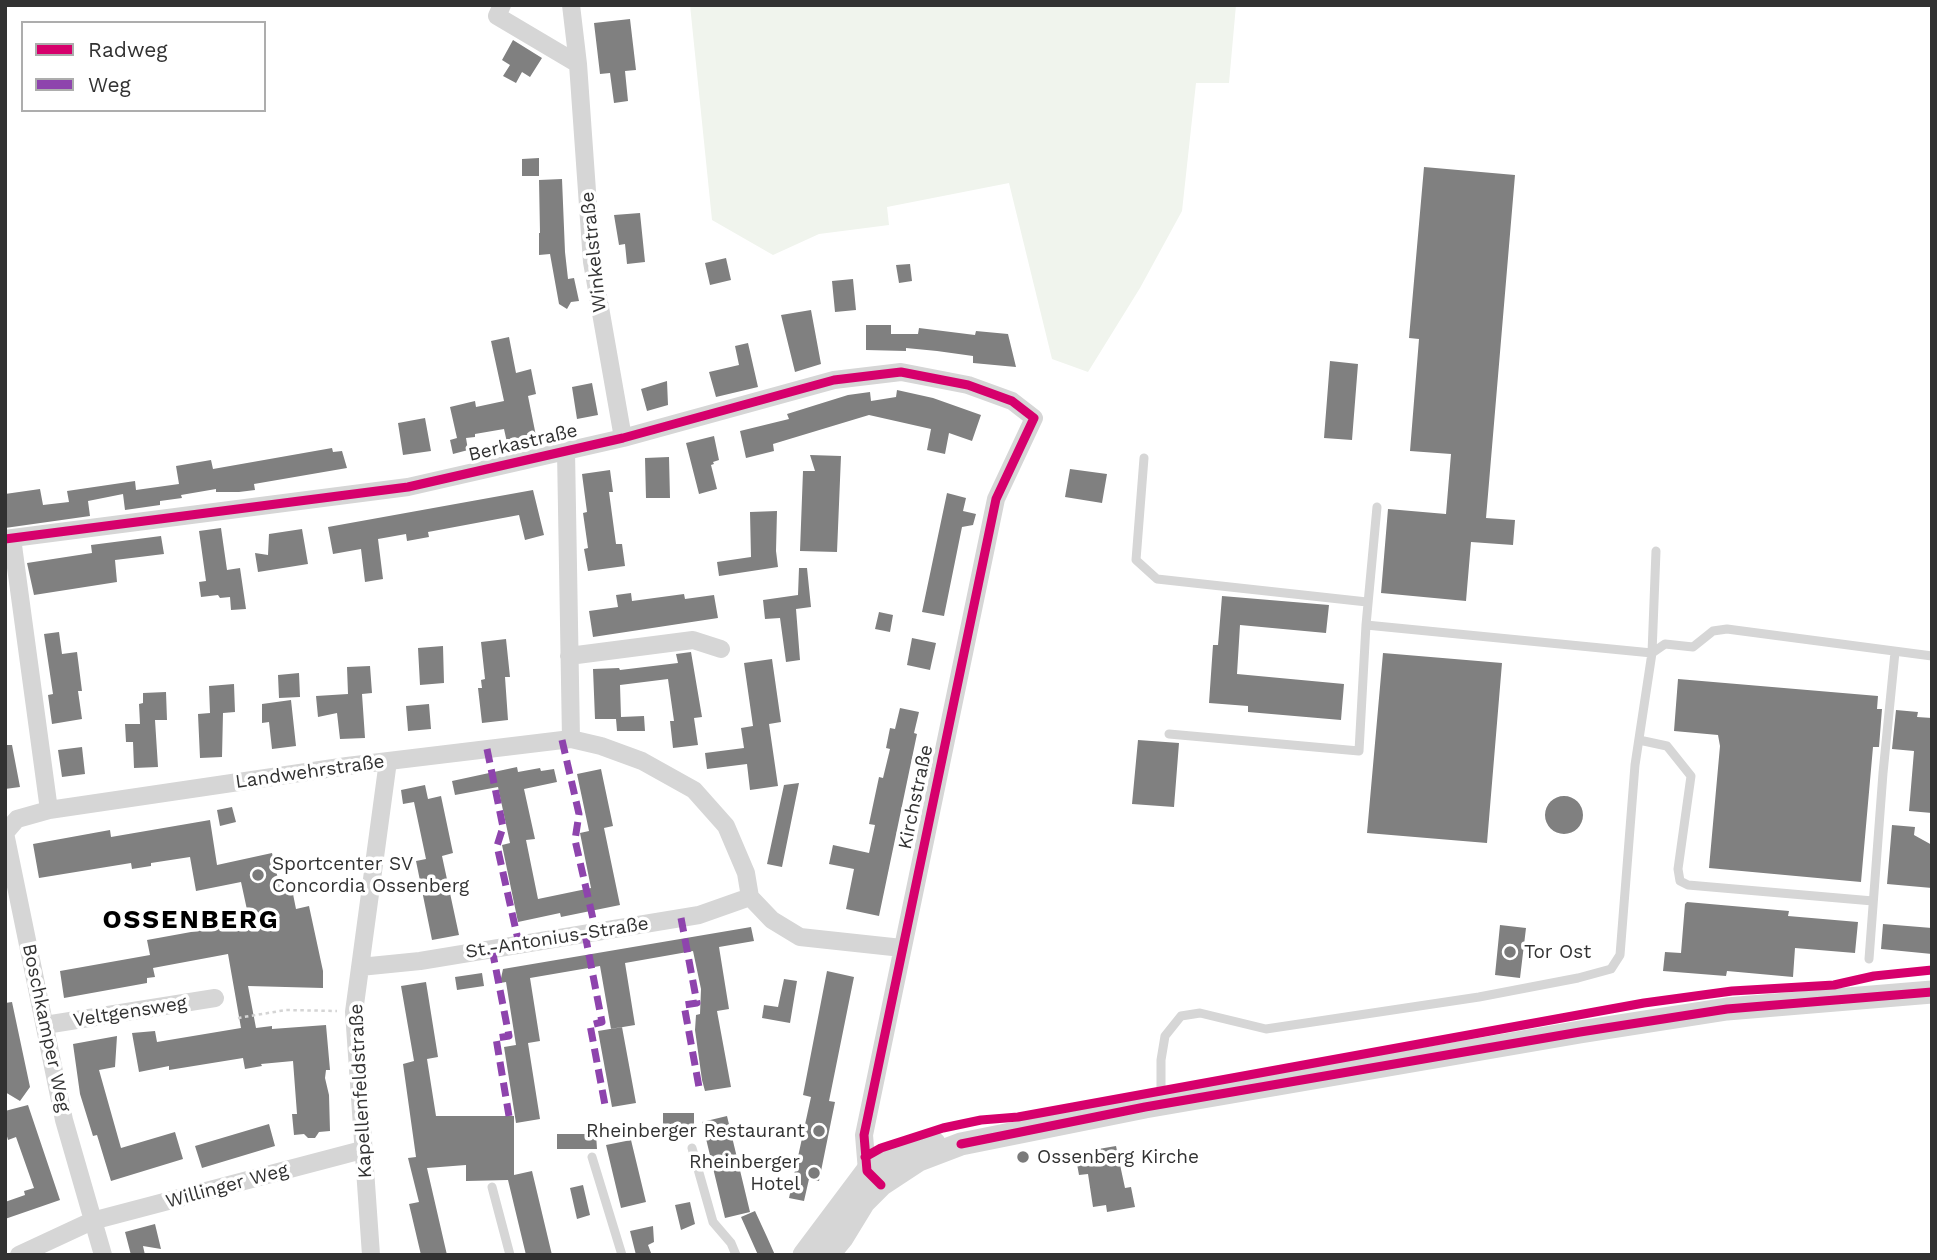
<!DOCTYPE html>
<meta charset="utf-8">
<style>
body{margin:0}
#map{position:relative;width:1937px;height:1260px;overflow:hidden;background:#fff;font-family:"Work Sans",sans-serif}
canvas{display:block}
.frame{position:absolute;inset:0;border:7px solid #323232;pointer-events:none}
.legend{position:absolute;left:21px;top:21px;width:245px;height:91px;box-sizing:border-box;background:#fff;border:2px solid #adadad;margin:0;padding:9px 12px;list-style:none;font-size:21px;color:#323232}
.legend li{display:flex;align-items:center;gap:14px;height:35px}
.legend b{width:35px;border:2px solid #adadad}
</style>
<div id="map">
<canvas width="1937" height="1260"></canvas>
<div class="frame"></div>
<ul class="legend">
<li><b style="height:9px;background:#d6006c"></b>Radweg</li>
<li><b style="height:9px;background:#8e44ad"></b>Weg</li>
</ul>
</div>
<script>
const ctx = document.querySelector('canvas').getContext('2d');
ctx.lineJoin = 'round';
function paint(path, color) { ctx.fillStyle = color; ctx.fill(path, 'evenodd'); }
function trace(path, color, width, dash) { ctx.strokeStyle = color; ctx.lineWidth = width; ctx.lineCap = dash ? 'butt' : 'round'; ctx.setLineDash(dash || []); ctx.stroke(path); }
function drawText(font, color, halo, rows, align = 'center') {
  ctx.font = font + ' "Work Sans",sans-serif'; ctx.lineWidth = 7; ctx.setLineDash([]); ctx.textBaseline = 'middle'; ctx.strokeStyle = halo; ctx.fillStyle = color; for (const [text, x, y, turn = 0] of rows) {
    ctx.save(); ctx.translate(x, y); ctx.rotate((+turn || 0) * Math.PI / 180); ctx.textAlign = isNaN(turn) ? turn : align; if (halo) ctx.strokeText(text, 0, 0); ctx.fillText(text, 0, 0); ctx.restore();
  }
}
const green = new Path2D(`
 M690,5h546l-7,78h-33l-14,128 -42,77 -52,84 -36,-13 -43,-176 -122,24 2,18 -70,9 -46,21 -61,-35z`);
const building = new Path2D(`
 M630,19l6,51 -11,1 3,30 -14,2 -4,-30 -10,1 -6,-51z
 M513,40l29,18 -12,19 -8,-5 -6,11 -13,-7 7,-11 -8,-5z
 M539,158v18h-17v-17z
 M1424,167l91,8 -29,343 29,2 -2,25 -42,-3 -5,59 -85,-8 7,-84 58,5 5,-60 -41,-3 9,-112 -10,-1z
 M562,179l3,73 3,27 6,-1 5,23 -8,1 -4,7 -8,-5 -9,-50 -11,1v-22h1l-1,-53z
 M640,213l5,49 -18,2 -2,-20 -6,1 -5,-30z
 M726,258l5,22 -21,5 -5,-22z
 M910,264l2,17 -13,2 -3,-18z
 M853,279l3,31 -21,2 -3,-31z
 M811,310l10,54 -26,8 -14,-57z
 M866,325h25v9h27l1,-6 56,7 1,-4 32,3 8,33 -43,-4v-7l-36,-5 -31,-3v3l-40,-1z
 M509,337l7,36 15,-4 5,25 -8,2 9,45 -8,1 1,4 -13,3 -1,-4 -8,2 -4,-18 -29,5v3l-9,1 2,12 -15,4 -3,-14 7,-2 -7,-31 25,-6 1,6 28,-6 -13,-60z
 M748,343l10,44 -42,10 -7,-25 30,-7 -4,-19z
 M1330,361l28,3 -6,76 -28,-2z
 M667,381l1,24 -21,6 -6,-22z
 M592,383l6,32 -21,4 -5,-32z
 M897,390l36,8 48,17 -9,26 -23,-8 -4,21 -18,-4 4,-21 -62,-14 -96,29 1,7 -28,7 -6,-27 49,-12 -2,-5 61,-19 22,-3 1,9 25,-4z
 M425,418l6,33 -28,4 -5,-32z
 M714,436l5,24 -6,2 1,2 -3,1 6,24 -18,5 -13,-51z
 M332,448l1,4 9,-1 5,17 -93,16 1,6 -16,2h-23v-3l-35,6 1,3 -22,3v4l-35,5 -2,-16 -35,7 2,15 -85,12v-34l35,-5 3,16 26,-3 -2,-11 68,-10 1,9 43,-6 -3,-18 35,-6 2,9z
 M810,455l31,1 -4,96 -37,-1 3,-80h12z
 M669,457l1,41h-24l-1,-40z
 M1070,469l37,5 -5,29 -37,-6z
 M610,470l3,22h-4l7,52h6l3,22 -37,5 -4,-22 4,-1 -5,-35 4,-1 -5,-38z
 M533,490l11,45 -19,5 -6,-25 -91,17 1,5 -22,4 -1,-7 -28,5 5,40 -18,3 -4,-33 -28,5 -5,-27z
 M947,493l19,5 -3,13 13,3 -3,11 -11,2 -18,89 -22,-4z
 M777,511l-1,40 2,16 -59,9 -2,-14 34,-5 -1,-45z
 M221,528l6,42 13,-2 6,41 -15,1 -1,-13 -10,1 -2,-3 -17,2 -2,-15 7,-1 -7,-50z
 M302,529l6,35 -50,8 -3,-19 13,2 1,-21z
 M161,536l3,18 -49,6 2,22 -83,13 -7,-32 65,-10 -1,-8z
 M799,568h8l4,39 -15,2 4,51 -14,2 -6,-44 -15,1 -2,-19 35,-5z
 M631,593l1,8 52,-7 1,5 29,-4 4,23 -125,19 -4,-26 29,-4 -2,-12z
 M1222,596l107,9 -3,28 -86,-8 -3,49 107,10 -3,36 -93,-8v-6l-39,-3 4,-58h5z
 M879,612l14,3 -3,17 -15,-3z
 M59,632l3,22 15,-2 5,39h-4l4,28 -30,5 -4,-29 5,-1 -9,-60z
 M912,638l24,5 -6,27 -23,-5z
 M506,639l4,38h-5l3,43 -26,3 -4,-35h4l-1,-8 4,-1 -4,-37z
 M443,646l1,37 -24,2 -2,-37z
 M691,652l11,65 -8,1 4,27 -25,3 -3,-27h4l-6,-42 -48,6 1,32 23,-1 1,15h-28l-1,-12h-21l-2,-50 26,-1 1,2 58,-7 -2,-9z
 M1383,653l119,10 -15,180 -120,-10z
 M772,659l9,63 -12,2 9,62 -28,4 -3,-26 -40,5 -2,-16 39,-5 -3,-20 12,-2 -9,-63z
 M370,666l2,27 -10,1 3,44 -25,1 -3,-26 -19,4 -2,-21 32,-2 -1,-27z
 M299,673l1,24 -21,1 -1,-23z
 M1678,679l200,17 -1,13h5l-3,38h-6l-12,135 -152,-14 11,-122 -2,-11 -44,-4z
 M234,684l1,28 -12,1 -1,44 -22,1 -2,-44 12,-1 -1,-27z
 M166,692l1,28h-12l3,47 -24,1 -1,-26h-7l-1,-18h15l-1,-20 4,-1v-10z
 M291,700l5,46 -24,3 -3,-27 -7,1v-19z
 M429,704l2,25 -23,2 -2,-25z
 M900,708l19,4 -5,21 3,1 -38,182 -33,-7 8,-40 -25,-5 4,-19 36,8 6,-28 -6,-1 10,-47 4,1 7,-29 -4,-1 4,-20 5,1z
 M1896,710l22,2 -1,5 15,1v95l-23,-2 5,-60 -22,-2z
 M1138,740l41,3 -5,64 -42,-3z
 M5,745h7l8,42 -15,2z
 M82,747l3,27 -23,3 -4,-27z
 M517,767l1,5 22,-4 1,3 13,-2 3,13 -33,7 11,50 -9,1 12,59 53,-11 -11,-55 9,-2 -12,-57 24,-5 12,57 -9,2 16,77 -59,12 -1,-4 -42,9 -16,-77 8,-2 -12,-56 -43,8 -3,-14z
 M799,783l-17,84 -15,-3 17,-79z
 M425,785l3,14 13,-3 12,57 -11,3 17,79 -27,5 -16,-79 10,-2 -12,-57 -11,2 -2,-14z
 M1545 815a19 19 0 1 1 38 0a19 19 0 1 1-38 0Z
 M232,807l4,15 -16,4 -3,-16z
 M210,820l7,45 55,-12 9,39 11,-3 4,20 13,-3 14,65v17l-75,-2 8,42 16,-2v3l54,-4 4,45h-4l-1,8 4,17 1,36 -11,1 -4,6h-7l-4,-4 -10,1 -2,-21h5l-4,-53 -32,3 1,2 -17,3 -2,-11 -74,12v-4l-30,6 -7,-39 23,-2 2,11 84,-14 -13,-74 -75,14 2,9 -8,1v5l-83,15 -4,-27 90,-16 -3,-15 99,-18v-2l3,-1 -8,-37 -45,9 -6,-34 -39,6v3l-19,3 -1,-6 -92,15 -6,-34 77,-14 1,7z
 M1892,825l23,2 -1,8 18,10v43l-45,-4z
 M1687,902l102,9 -1,5 70,6 -3,31 -60,-5 -2,29 -66,-6 -1,5 -63,-5 2,-19 16,1 4,-49z
 M1883,924l49,4v26l-51,-5z
 M1500,925l26,3 -6,50 -25,-3z
 M751,927l3,14 -35,6 10,62 -12,2 14,76 -26,4 -3,-11 -7,-50 1,-15 4,-1 1,-25 -8,-38 -68,12 10,62 -24,4 -11,-63 -70,12 10,63 -12,2 12,76 -24,4 -12,-76 12,-2 -10,-63 -6,1 3,-14z
 M827,971l27,6 -25,124 6,1 -16,79 -10,-2 -5,22 -15,-3 22,-101 -8,-2z
 M482,973l2,13 -27,4 -2,-13z
 M784,979l13,2 -7,42 -28,-5 2,-13 14,2z
 M426,982l12,75 -11,2 9,57h78v59l18,-4 20,84h-26l-18,-75 -42,1v-16l-39,3 20,87h-26l-12,-51 10,-2 -11,-44 8,-1 -13,-93 11,-3 -13,-75z
 M12,1002l18,85 -10,14 -15,-9v-89z
 M622,1027l14,76 -24,4 -14,-76z
 M117,1036l-2,31 -16,3 22,78 54,-16 8,27 -72,22 -14,-46 -4,1 -13,-42 -7,-50z
 M28,1105l32,95 -55,19v-17l20,-7 -1,-4 10,-3 -18,-51 -8,3 -3,-11v-18z
 M663,1113h31v15h-31z
 M727,1116l23,96 -25,6 -23,-96z
 M269,1124l6,22 -73,22 -7,-22z
 M557,1134h39l1,15h-40z
 M631,1140l15,62 -25,6 -15,-63z
 M1116,1146l9,42 6,-1 4,20 -28,5 -1,-7 -13,2 -5,-33 -9,1 -4,-22z
 M583,1185l7,30 -13,4 -7,-31z
 M690,1202l5,22 -14,6 -6,-25z
 M755,1211l12,26 8,18h-17l-17,-38z
 M155,1224l6,25 -18,-3 2,9h-14l-6,-23z
 M653,1226l1,16 -6,3 3,8 -15,2 -6,-24z`);
const path = new Path2D(`
 M238,1018l48,-8 51,1`);
const service = new Path2D(`
 M1144,458l-8,102 21,19 210,23
 M1377,507l-11,118 286,28 4,-102
 M1169,734l190,17 7,-126
 M1639,740l28,6 24,30 -13,93 2,12 8,4 185,16
 M1869,959l14,-186 12,-121
 M1161,1104v-44l4,-24 16,-20 19,-3 66,16 213,-32 99,-19 33,-9 9,-14 15,-190 17,-112 13,-9 28,3 20,-16 14,-2 205,27
 M692,1148l21,74 18,21 5,12
 M592,1157l30,98
 M492,1187l18,68`);
const minor = new Path2D(`
 M502,5l-5,11 81,48
 M571,5l7,59 14,198 31,176
 M566,451l5,288
 M12,538l37,272
 M5,539l403,-52 215,-49 211,-58 67,-8 67,13 44,16 22,17 -38,81 -132,636 3,36 6,6
 M569,656l124,-16 28,9
 M360,967l60,-6 279,-46 51,-18
 M45,1025l170,-27
 M19,1255l73,-34 270,-71
 M103,1255l-39,-135 -59,-287 12,-14 32,-9 298,-44 224,-27 30,7 41,15 52,29 32,36 20,47 4,24 22,23 28,17 102,11
 M371,1255l-17,-243 34,-251`);
const tertiary = new Path2D(`
 M804,1255l63,-84 40,-22 27,-6
 M828,1255l14,-17 22,-36 17,-17 38,-25 42,-16 184,-37 435,-75 147,-23 205,-17`);
const quiet = new Path2D(`
 M562,740l17,74 -4,26 21,92
 M487,749l16,78 -6,19 22,98
 M681,918l16,85 -13,2 15,82
 M585,934l17,88 -12,3 15,80
 M492,949l17,87 -13,2 13,78`);
const cycleway = new Path2D(`
 M5,539l403,-52 215,-49 211,-58 67,-8 67,13 44,16 22,17 -38,81 -132,636 3,36 14,14
 M961,1144l184,-37 435,-75 147,-23 205,-17
 M865,1157l16,-9 62,-20 38,-8 37,-3 626,-114 88,-12 102,-6 40,-9 58,-6`);
const markers = [
 [258,875,7,"#7a7a7a"],
 [1510,952,7,"#7a7a7a"],
 [819,1131,7,"#7a7a7a"],
 [1023,1157,7,"#7a7a7a"],
 [814,1173,7,"#7a7a7a"]
];
const streetNames = [
 ["Winkelstraße",594,252,-96],
 ["Berkastraße",523,443,-13],
 ["Landwehrstraße",310,772,-8],
 ["Kirchstraße",916,797,-78],
 ["St.-Antonius-Straße",557,938,-9],
 ["Veltgensweg",130,1012,-9],
 ["Boschkamper Weg",46,1028,78],
 ["Kapellenfeldstraße",361,1091,-93],
 ["Willinger Weg",227,1186,-15]
];
const poiNames = [
 ["Sportcenter SV",272,864],
 ["Concordia Ossenberg",272,886],
 ["Tor Ost",1524,952],
 ["Rheinberger Restaurant",805,1131,"right"],
 ["Ossenberg Kirche",1037,1157],
 ["Rheinberger",800,1162,"right"],
 ["Hotel",800,1184,"right"]
];
const districtNames = [
 ["OSSENBERG",191,920]
];
paint(green, '#f0f4ed');
paint(building, '#808080');
trace(path, '#d5d5d5', 2.5, [3.5, 3.5]);
trace(service, '#d6d6d6', 9);
trace(minor, '#d6d6d6', 18);
trace(tertiary, '#d6d6d6', 23);
trace(quiet, '#8e44ad', 7, [14, 7]);
trace(cycleway, '#d6006c', 9);
for (const [x, y, r, color] of markers) { const dot = new Path2D(); dot.arc(x, y, r, 0, 2 * Math.PI); ctx.fillStyle = color; ctx.fill(dot); trace(dot, '#fff', 2.5); }
drawText('19px', '#323232', '#fff', streetNames);
drawText('19px', '#323232', '#fff', poiNames, 'left');
ctx.letterSpacing = '2px';
drawText('bold 26px', '#000', '#fff', districtNames);
ctx.letterSpacing = '0px';
</script>
